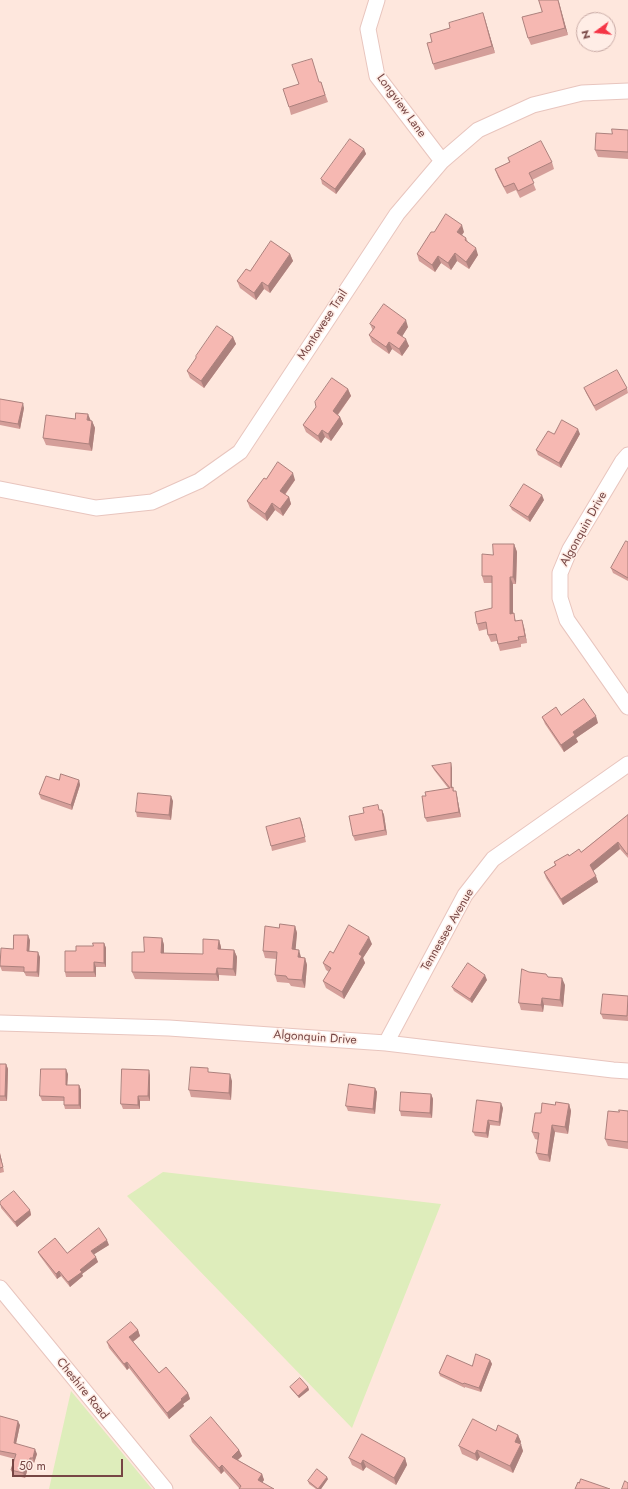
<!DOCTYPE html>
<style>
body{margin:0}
#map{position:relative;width:628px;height:1489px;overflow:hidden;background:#fee7dd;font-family:Jost,sans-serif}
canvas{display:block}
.north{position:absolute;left:576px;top:12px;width:40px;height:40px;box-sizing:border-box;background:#ffede6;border:1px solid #c8aaa5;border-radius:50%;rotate:255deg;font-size:11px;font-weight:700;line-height:16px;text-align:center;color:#764644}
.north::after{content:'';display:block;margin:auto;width:14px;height:18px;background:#f53546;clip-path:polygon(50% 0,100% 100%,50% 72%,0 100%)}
.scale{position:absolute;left:12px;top:1459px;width:111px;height:18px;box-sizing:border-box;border:2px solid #764644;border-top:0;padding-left:5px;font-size:12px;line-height:14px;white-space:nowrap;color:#764644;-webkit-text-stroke:3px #ffede6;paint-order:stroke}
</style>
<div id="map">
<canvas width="628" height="1489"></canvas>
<div class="north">N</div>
<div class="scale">50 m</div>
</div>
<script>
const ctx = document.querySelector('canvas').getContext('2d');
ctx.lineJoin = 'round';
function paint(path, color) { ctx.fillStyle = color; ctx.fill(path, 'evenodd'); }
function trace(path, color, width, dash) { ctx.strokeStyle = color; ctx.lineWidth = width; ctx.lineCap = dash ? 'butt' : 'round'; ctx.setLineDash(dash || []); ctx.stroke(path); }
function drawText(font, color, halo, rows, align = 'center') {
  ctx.font = font + ' Jost,sans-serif'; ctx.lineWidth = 3; ctx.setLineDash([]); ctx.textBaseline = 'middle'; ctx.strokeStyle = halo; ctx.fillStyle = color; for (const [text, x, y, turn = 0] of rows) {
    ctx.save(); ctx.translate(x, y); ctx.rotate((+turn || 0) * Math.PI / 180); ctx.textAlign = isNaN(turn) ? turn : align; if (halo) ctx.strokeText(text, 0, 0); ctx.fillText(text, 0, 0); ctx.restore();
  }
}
const green = new Path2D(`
 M163,1172l278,32 -89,224 -225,-232z
 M71,1391l81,98h-103z`);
const minor = new Path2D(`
 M377,0l-9,29 9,47 65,85
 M628,455l-6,7 -52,87 -10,24v25l7,22 61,87
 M0,489l96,19 56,-6 47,-21 41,-29 157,-238 45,-53 36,-31 55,-25 49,-12 46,-2
 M0,1023l169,5 217,15 227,27 15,1
 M386,1043l79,-148 28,-36 135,-95
 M0,1288l165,201`);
const wall = new Path2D(`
 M539,0h19l10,35 -37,10 -3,-7 14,-26z
 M483,13l12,40 -60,17 -2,-6 -1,-22 18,-14z
 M320,82h1l7,20 -37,13 -2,-8z
 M628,130v29l-30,-2 -3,-7 17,-16z
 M364,149l2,5 -30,40 -14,-10 -1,-5z
 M508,158l44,4 2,7 -22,11 4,10 -16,8 -4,-8 -9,4 -9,-17 -3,-8 14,-7z
 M464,232l-2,3 4,3 2,4 10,13 -9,14 -12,-8 -6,9 -10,-7 -6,9 -16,-11 -2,-7z
 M290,254l3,7 -23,32 -6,-4 -8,11 -16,-12 -3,-7z
 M370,324l38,3 -6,9 7,10 -7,10 -10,-7 -3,5 -17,-12 -3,-7 4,-4z
 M233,337l3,7 -32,44 -14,-10 -3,-7z
 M584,388h43l1,5 -32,18 -10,-18z
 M348,389l3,7 -13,19 2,2 3,7 -12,17 -6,-4 -4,6 -15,-11 -3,-7z
 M0,399l24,9 -4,21 -20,-4z
 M90,421h2l3,7 -3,23 -46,-6 -3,-7z
 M554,434h26l-19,34 -23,-13 -2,-5z
 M266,479l29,1 -10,15 4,2 2,7 -8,12 -8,-6 -8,11 -17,-13 -3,-7z
 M544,500l-14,22 -18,-12 -2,-4z
 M628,542v39l-15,-8 -2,-5z
 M514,544l3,8 -1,32h-3v30l3,7 8,6 3,16 -6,1v3l-21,4 -3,-10 -6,1 -3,-7 -1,-6 -8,2 -2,-7 15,-16v-25h-8l-2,-7 11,-21z
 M561,715l37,8 -22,15 2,4 -14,10 -19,-28 -3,-7z
 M432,766l20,2v20l1,-1 1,4 3,5 4,21 -34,5 -2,-4 1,-22 22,-8 -14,-18z
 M59,780h20l1,5 -8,25 -31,-11 -2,-5z
 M173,801l-2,19 -34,-3 -1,-5z
 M380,810h2l2,5 3,20 -32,6 -2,-5z
 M628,815v43l-8,-9 -27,22 5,11 -35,23 -17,-27 -2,-6 11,-7 -1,-3 27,-10z
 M300,818l6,24 -34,9 -1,-5z
 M295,926l2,7 -2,17 6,7 4,1 2,7 -2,23 -14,-2 -2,-3 -12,-1 -2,-7 1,-16 -11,-1 -2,-7 16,-23z
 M162,938l2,7v8l39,1 16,-14 2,7v2l13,1 3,7 -1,19 -17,-1v6l-84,-2 -3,-7 12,-20z
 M30,940l-1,11 11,6 -1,20 -13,-1 -2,-4 -22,-1 -2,-5 13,-17z
 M104,943l2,5v19h-10v10h-30l-1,-5 11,-21z
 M372,944l-9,14 2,5 -21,36 -18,-11 -3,-7 6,-9 -3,-2 -3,-7 10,-10z
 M529,972l19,5 17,8 -2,22 -19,-2 -1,7 -22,-2 -2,-7z
 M487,980l-15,23 -18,-12 -2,-4z
 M628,996v25l-25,-2 -2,-5z
 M0,1064h6l2,5 -1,32h-7z
 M209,1072l23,9 -1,19 -40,-3 -2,-7z
 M68,1074l-1,11h12l2,5v19h-16l-1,-4v-4h-22l-2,-5z
 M150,1075v26h-10v8h-17l-2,-5z
 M375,1088l2,4 -2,22 -27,-3 -2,-5z
 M431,1094l2,5 -1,19 -31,-2 -1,-5z
 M569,1104l2,7 -3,23 -13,-2 -5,30 -11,-2 -3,-7 2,-13 -3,-1 -3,-7 9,-19 14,-8z
 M503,1108l-3,18 -10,-1 -2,13 -13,-2 -2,-4z
 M628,1111v38l-20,-3 -3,-7 14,-27z
 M0,1153l4,19 -4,1z
 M0,1202l30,8 1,5 -14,12 -16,-19z
 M109,1245l-15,9 4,8 -16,12 1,2 -13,11 -9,-11 -4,3 -17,-23 -2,-4 29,1z
 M138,1330l2,6 -7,6 26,31 29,20 2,6 -7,5 1,2 -15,13 -40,-51 -2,2 -18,-22 -2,-6z
 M490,1360l2,4 -11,28 -16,-5v1l-25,-12 -1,-3 33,-7z
 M290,1387h18l1,3 -10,8 -8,-9z
 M0,1416l20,9 -4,19 21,10 -3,9 -2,-1 -1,5 -3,1 -3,10 -12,-3 -2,-5 4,-11 -15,-4z
 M496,1431l22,4 3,7 -1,2 3,7 -10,22 -33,-16 -3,4 -15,-7 -3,-8z
 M190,1436l49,14 3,6 -4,4 24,14 2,6 -2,2 -23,6 -15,-17 -3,3 -29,-32z
 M349,1458h56l2,7 -11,20 -30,-18 -3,4 -11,-6z
 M328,1479l-7,10h-5l-7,-5 -1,-3z`);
const shadedWall = new Path2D(`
 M558,0l1,2 9,33 -3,-7z
 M483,13l2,6 10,34 -3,-7z
 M364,149l2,5 -30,40 -1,-5z
 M462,225l2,7 -5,7 -2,-7z
 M476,248l2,7 -9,14 -3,-7z
 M455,253l2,8 -6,9 -3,-7z
 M290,254l3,7 -23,32 -2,-7z
 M438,256l3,7 -6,9 -3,-7z
 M262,282l2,7 -8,11 -2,-7z
 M406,320l2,7 -8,13 -3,-7z
 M233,337l3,7 -32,44 -3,-7z
 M406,339l3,7 -7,10 -3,-7z
 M389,342l3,7 -3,5 -3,-7z
 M348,389l3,7 -16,22 -2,-7z
 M23,403l1,5 -4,21 -2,-5z
 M88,414l3,7 -4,-1z
 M340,417l3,7 -12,17 -3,-7z
 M92,421l3,7 -3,23 -3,-7z
 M578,429l2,5 -19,34 -2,-5z
 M322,430l3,7 -4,6 -3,-7z
 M293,473l2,7 -13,18 -2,-7z
 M542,495l2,5 -14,22 -2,-5z
 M289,497l2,7 -8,12 -3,-7z
 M272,503l3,7 -8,11 -2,-7z
 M514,544l3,8 -1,32 -3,-7z
 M510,577l3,7v37l-3,-7z
 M522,620l2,7 3,16 -2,-7z
 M596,716l2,7 -22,15 2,4 -14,10 -3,-7 12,-13z
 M451,763l1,5v24l-1,-4z
 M79,780l1,5 -8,25 -1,-5z
 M456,791l1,5 4,21 -2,-5z
 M171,796l2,5 -2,19 -2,-5z
 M382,810l2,5 3,20 -2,-5z
 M300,818l2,5 4,19 -1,-5z
 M618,842l2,7 -28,23 -2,-7z
 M596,876l2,6 -35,23 -2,-6z
 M295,926l2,7 -2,24 -3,-8z
 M28,935l2,5 -1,16 -2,-5z
 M369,937l3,7 -9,14 2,5 -21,36 -2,-7 17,-38z
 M162,938l2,7v15l-3,-7z
 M219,940l2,7v9l-3,-7z
 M104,943l2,5v19l-2,-4z
 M234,950l3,7 -1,19 -3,-7z
 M299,950l2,7h-3z
 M38,952l2,5 -1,20 -2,-5z
 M305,958l2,7 -2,23 -3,-8z
 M94,962l2,5v10l-2,-5z
 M217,968l2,7v6l-3,-7z
 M485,975l2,5 -15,23 -2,-4z
 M562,978l3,7 -2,22 -3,-7z
 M542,998l2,7 -1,7 -2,-7z
 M6,1064l2,5 -1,32 -2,-5z
 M66,1069l2,5 -1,16 -1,-5z
 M149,1070l1,5v26l-2,-5z
 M230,1074l2,7 -1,19 -2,-7z
 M79,1085l2,5v19l-2,-4z
 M375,1088l2,4 -2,22 -2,-5z
 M431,1094l2,5 -1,19 -2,-5z
 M138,1096l2,5v8l-2,-4z
 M501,1103l2,5 -3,18 -1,-4z
 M569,1104l2,7 -3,23 -3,-7z
 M488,1120l2,5 -2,13 -2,-5z
 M552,1125l3,7 -5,30 -2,-7z
 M0,1153l4,19 -4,-16z
 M30,1210l1,5 -14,12 -2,-5z
 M107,1240l2,5 -16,10 -2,-4z
 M96,1257l2,5 -16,12 1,2 -13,11 -2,-5 12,-12z
 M59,1271l2,5 -4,3 -1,-5z
 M138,1330l2,6 -9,7 -2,-6z
 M490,1360l2,4 -11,28 -2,-4z
 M127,1362l2,6 -2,2 -3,-6z
 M308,1387l1,3 -10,8 -1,-2z
 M188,1393l2,6 -7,5 1,2 -15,13 -2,-6z
 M18,1421l2,4 -5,23 -1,-5z
 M518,1435l3,7 -4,7 -2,-7z
 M521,1444l2,7 -10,22 -3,-7z
 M35,1449l2,5 -3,9 -1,-5z
 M239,1450l3,6 -8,7 -2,-6z
 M477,1450l3,7 -3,4 -2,-7z
 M30,1458l2,4 -1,5 -2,-5z
 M405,1458l2,7 -11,20 -2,-7z
 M363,1460l3,7 -3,4 -2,-7z
 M26,1463l2,5 -3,10 -2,-5z
 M222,1465l2,6 -3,3 -2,-6z
 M262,1474l2,6 -4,6 -2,-6z
 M327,1477l1,2 -7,10h-3z`);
const building = new Path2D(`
 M539,0h19l7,28 -37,10 -6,-21 20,-5z
 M483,13l9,33 -59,18 -6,-21 5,-1 -2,-8 20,-6 -1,-5z
 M312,59l7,23h2l4,13 -36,12 -6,-18 16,-5 -7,-19z
 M612,129l16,1v22l-33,-2 1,-17 16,1z
 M350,139l14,10 -29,40 -14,-10z
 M541,141l11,21 -23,11 5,10 -16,8 -4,-8 -10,4 -9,-18 15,-7 -2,-4z
 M446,214l16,11 -5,7 9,6 -1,2 11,8 -10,14 -11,-9 -7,10 -10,-7 -6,9 -15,-11 14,-22h3z
 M271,241l19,13 -22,32 -6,-4 -8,11 -17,-12 9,-12 4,2z
 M384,304l22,16 -9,13 9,6 -7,10 -10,-7 -3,5 -17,-12 6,-8 -5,-3z
 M217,326l16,11 -32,44 -14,-10 9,-13v-2z
 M617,370l10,18 -33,18 -10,-18z
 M332,378l16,11 -15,22 7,6 -12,17 -6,-4 -4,6 -15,-11 13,-18 -1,-5z
 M0,399l23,4 -5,21 -18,-3z
 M76,413l12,1 -1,6 5,1 -3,23 -46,-6 3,-23 29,4z
 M562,420l16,9 -19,34 -23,-13 12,-19 6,3z
 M278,462l15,11 -13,18 9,6 -9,12 -8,-6 -7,11 -18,-13 17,-23 2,1z
 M524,484l18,11 -14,22 -18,-11z
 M626,541l2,1v36l-17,-10z
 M493,544h21l-1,33h-3v37l4,-1 1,8 7,-1 3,16 -7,1 1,3 -21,4 -2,-10 -8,1 -2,-13 -9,2 -2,-12 17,-4v-32h-10v-22l11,1z
 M584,699l12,17 -23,16 2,3 -14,10 -19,-28 14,-10 5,8z
 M451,763v25l2,-1v4h3l3,21 -34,6 -3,-22h4l-1,-4 25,-4 -18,-22z
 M61,774l18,6 -8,25 -32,-11 7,-18 13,4z
 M138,793l33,3 -2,19 -33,-3z
 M378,805l1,5h3l3,20 -32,6 -4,-20 15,-3 -1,-5z
 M628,815v39h-1l-9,-12 -28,23 6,11 -35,23 -17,-27 12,-7 -2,-3 14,-8 1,2 10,-7 2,3z
 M300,818l5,19 -34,9 -5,-19z
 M280,924l15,2 -3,23 7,1 -1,7 7,1 -3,22 -14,-1 -2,-3 -11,-1 2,-23 -14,-1 2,-25 14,2z
 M349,925l20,12 -10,17 3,2 -20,36 -19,-11 8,-13 -8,-5 7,-12 3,2z
 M14,935h14l-1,16 11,1 -1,20h-13v-5l-24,-1 1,-18 12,1z
 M144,937l18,1 -1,15 42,1v-15l16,1 -1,9 16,1 -1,19 -16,-1 -1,6 -84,-2v-20h12z
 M93,943h11v20l-10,-1v10h-29v-21h11v-5h17z
 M468,963l17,12 -15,24 -18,-12z
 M522,969l7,3 17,2 2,3 14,1 -2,22 -18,-2 -1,7 -22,-2z
 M603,994l25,2 -1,20 -26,-2z
 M0,1064h6l-1,32h-5z
 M191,1067l17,1v4l22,2 -1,19 -40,-3z
 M41,1069h25v16h13v20h-15v-8l-24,-1z
 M122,1069l27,1 -1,26h-10v9l-17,-1z
 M349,1084l26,4 -2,21 -27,-3z
 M401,1092l30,2 -1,19 -30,-2z
 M477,1100l24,3 -2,19 -11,-2 -2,13 -13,-1z
 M556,1102l13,2 -4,23 -13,-2 -4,30 -12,-2 3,-20 -7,-1 3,-19h6l1,-10 13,2z
 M619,1110l9,1v31l-23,-3 3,-28 11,1z
 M0,1156l3,11 -3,1z
 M14,1191l16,19 -15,12 -15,-18v-2z
 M99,1228l8,12 -16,11 5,6 -16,13 2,2 -14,10 -9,-11 -3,3 -18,-22 17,-14 12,15z
 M131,1322l7,8 -9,7 30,36 7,-6 22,26 -7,6 1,1 -15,13 -40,-51 -3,2 -17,-22z
 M476,1354l14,6 -11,28 -15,-5 -1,1 -24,-11 8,-18 25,11z
 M300,1378l8,9 -10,9 -8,-9z
 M0,1416l18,5 -4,22 21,6 -2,9h-3l-1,4 -3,1 -3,10 -12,-3 5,-16 -16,-3z
 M211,1417l28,33 -7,7 30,17 -4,6 16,9h-35l2,-3 -19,-21 -3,3 -29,-32z
 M473,1419l23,12 2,-6 20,10 -3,7 6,2 -11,22 -33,-16 -2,4 -16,-8z
 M362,1434l43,24 -11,20 -31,-18 -2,4 -12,-6z
 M317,1469l10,8 -9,12 -10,-8z
 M581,1479l29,10h-35l3,-7 1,1z
 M625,1481l3,2v6h-6z`);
const streetNames = [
 ["Longview Lane",401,106,54],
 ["Montowese Trail",323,325,-57],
 ["Algonquin Drive",584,529,-61],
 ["Tennessee Avenue",448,930,-60],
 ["Algonquin Drive",315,1038,4],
 ["Cheshire Road",82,1389,51]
];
paint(green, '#deedbb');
trace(minor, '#e8c5be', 17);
trace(minor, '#fff', 15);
paint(wall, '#d49e99');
paint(shadedWall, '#ac817d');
paint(building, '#f6b8b2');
trace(building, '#ac817d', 1);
drawText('12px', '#764644', '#ffede6', streetNames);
</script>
